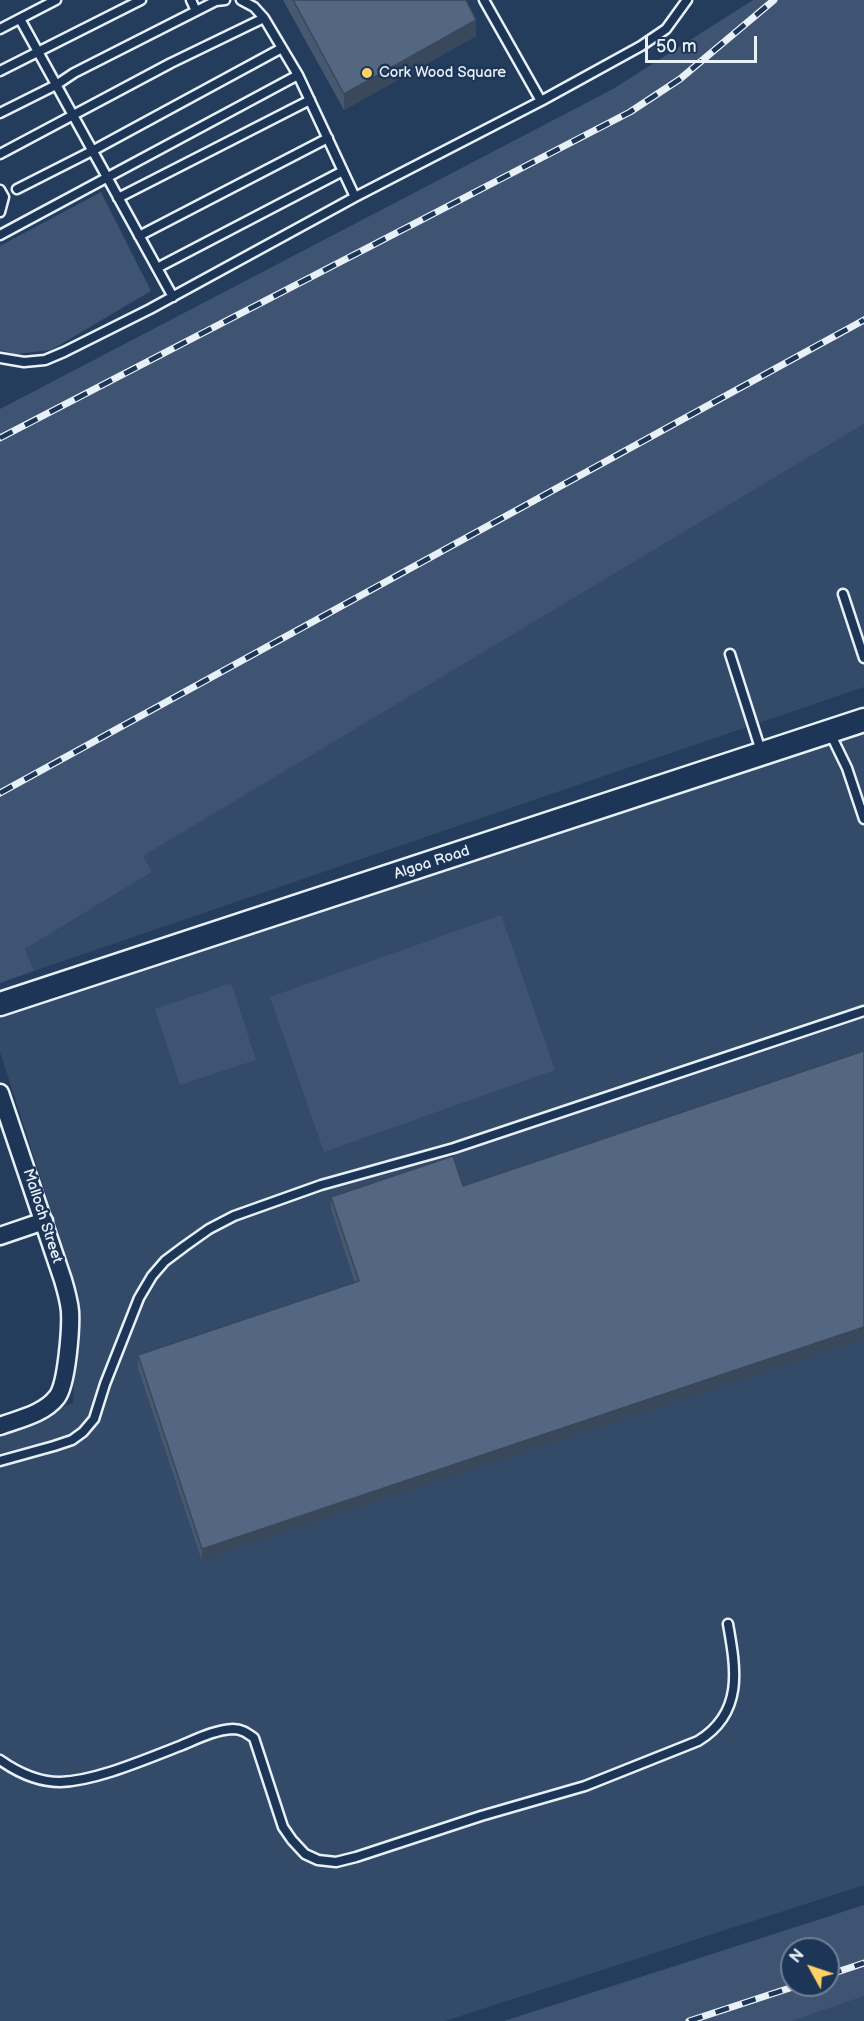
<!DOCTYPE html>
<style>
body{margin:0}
#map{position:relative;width:864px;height:2021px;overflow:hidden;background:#253d5d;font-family:"Balsamiq Sans",sans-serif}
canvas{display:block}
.north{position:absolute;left:780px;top:1937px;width:60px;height:60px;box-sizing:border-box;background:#1d3557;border:2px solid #6e8097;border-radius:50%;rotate:310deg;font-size:16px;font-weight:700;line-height:24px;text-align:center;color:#e8f1f8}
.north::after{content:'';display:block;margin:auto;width:21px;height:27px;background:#ffd166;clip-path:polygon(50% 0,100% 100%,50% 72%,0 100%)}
.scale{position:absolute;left:645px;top:36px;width:112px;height:27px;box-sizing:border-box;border:3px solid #e8f1f8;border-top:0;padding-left:8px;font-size:18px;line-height:21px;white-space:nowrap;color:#e8f1f8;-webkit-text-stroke:4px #1d3557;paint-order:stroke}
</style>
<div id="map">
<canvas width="864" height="2021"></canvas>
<div class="north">N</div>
<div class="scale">50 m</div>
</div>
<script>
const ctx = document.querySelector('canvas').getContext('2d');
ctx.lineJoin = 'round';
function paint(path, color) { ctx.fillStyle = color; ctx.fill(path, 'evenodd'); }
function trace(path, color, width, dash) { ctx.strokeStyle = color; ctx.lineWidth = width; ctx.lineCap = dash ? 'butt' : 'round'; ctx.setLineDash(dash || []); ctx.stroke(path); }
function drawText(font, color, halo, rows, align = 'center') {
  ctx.font = font + ' "Balsamiq Sans",sans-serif'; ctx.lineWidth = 5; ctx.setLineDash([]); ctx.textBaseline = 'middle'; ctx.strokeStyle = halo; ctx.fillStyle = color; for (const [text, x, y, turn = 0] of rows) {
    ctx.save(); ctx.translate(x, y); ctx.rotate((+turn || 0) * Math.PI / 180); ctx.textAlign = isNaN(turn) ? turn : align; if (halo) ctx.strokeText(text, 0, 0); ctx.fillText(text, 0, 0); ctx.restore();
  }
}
const built = new Path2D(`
 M864,424v263l-830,284 -9,-22 127,-77 -10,-16z
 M864,727v1158l-419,136h-445v-588l73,-30 6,-107 -79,-244v-42z
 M864,1993v28h-81z`);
const green = new Path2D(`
 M753,0h111v424l-721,432 9,16 -127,77 9,22 -34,12v-574l613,-320z
 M101,192l50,99 -100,59 -35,4 -16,-4v-104z
 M501,915l54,155 -231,82 -54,-155z
 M231,983l25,77 -76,25 -25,-76z
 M864,1905v91l-73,25h-287zM792,1949h36v36h-36z`);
const lane = new Path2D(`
 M191,0l5,11
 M241,0l13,7 10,11 34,57 57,122
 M484,0l57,101
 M20,19l153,278
 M0,29l56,-29
 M0,71l141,-71
 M0,113l56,-28 18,-12 142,-72 9,-1
 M0,154l171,-91 93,-45
 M17,189l75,-38 190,-103
 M0,190l4,7 -4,15
 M118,198l192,-98
 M0,235l298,-160
 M139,236l189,-98
 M157,268l186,-97
 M0,358l24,4 21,-2 19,-8 86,-43 205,-112 186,-96 100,-55 25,-17 21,-29
 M843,594l21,64
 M730,654l31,97
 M830,733l17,35 17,51
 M0,1461l54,-15 18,-6 11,-8 11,-13 11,-35 34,-86 13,-22 13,-15 20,-15 24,-17 25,-13 87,-31 133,-37 410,-137
 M0,1760c17,12 39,22 60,22 36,-1 86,-23 120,-36 17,-7 34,-16 53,-17 9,0 14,4 21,9l29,89 9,13 13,14 13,6 18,2 20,-5 125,-41 104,-30 113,-45c46,-28 38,-72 30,-117`);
const street = new Path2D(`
 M0,1093l63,187c3,10 6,21 7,31 1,17 -3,73 -13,86 -13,17 -38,22 -57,29
 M0,1236l44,-15`);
const secondary = new Path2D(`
 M0,1004l864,-284`);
const rail = new Path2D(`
 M0,438l630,-326 50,-33 94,-79
 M0,793l864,-473
 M828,1975l36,-12
 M689,2021l110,-36`);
const wall = new Path2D(`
 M283,0h183l10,36 -132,74z
 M453,1156l-251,405 -64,-193v-13l217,-72 -24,-74v-12z`);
const shadedWall = new Path2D(`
 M476,20v16l-132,74v-16z
 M864,1327v13l-662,221v-12z`);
const building = new Path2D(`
 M293,0h173l10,20 -132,74z
 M864,1051v276l-662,222 -64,-194 221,-74 -28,-84 122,-41 10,30z`);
const markers = [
 [367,73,6,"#ffd166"]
];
const poiNames = [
 ["Cork Wood Square",379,73]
];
const streetNames = [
 ["Algoa Road",432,863,-18],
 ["Malloch Street",42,1216,72]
];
paint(built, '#334a68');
paint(green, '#3e5472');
trace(lane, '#e8f1f8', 13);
trace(street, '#e8f1f8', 21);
trace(secondary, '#e8f1f8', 27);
trace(lane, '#1d3557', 8);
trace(street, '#1d3557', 16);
trace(secondary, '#1d3557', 22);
trace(rail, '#e8f1f8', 7);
trace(rail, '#1d3557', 4.5, [14]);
paint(wall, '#475970');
paint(shadedWall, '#3a485b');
paint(building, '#536782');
trace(building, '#3a485b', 1.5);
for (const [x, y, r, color] of markers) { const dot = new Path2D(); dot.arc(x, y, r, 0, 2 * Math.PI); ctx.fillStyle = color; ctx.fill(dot); trace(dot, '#1d3557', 2); }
drawText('15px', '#e8f1f8', '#1d3557', poiNames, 'left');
drawText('15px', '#e8f1f8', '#1d3557', streetNames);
</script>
